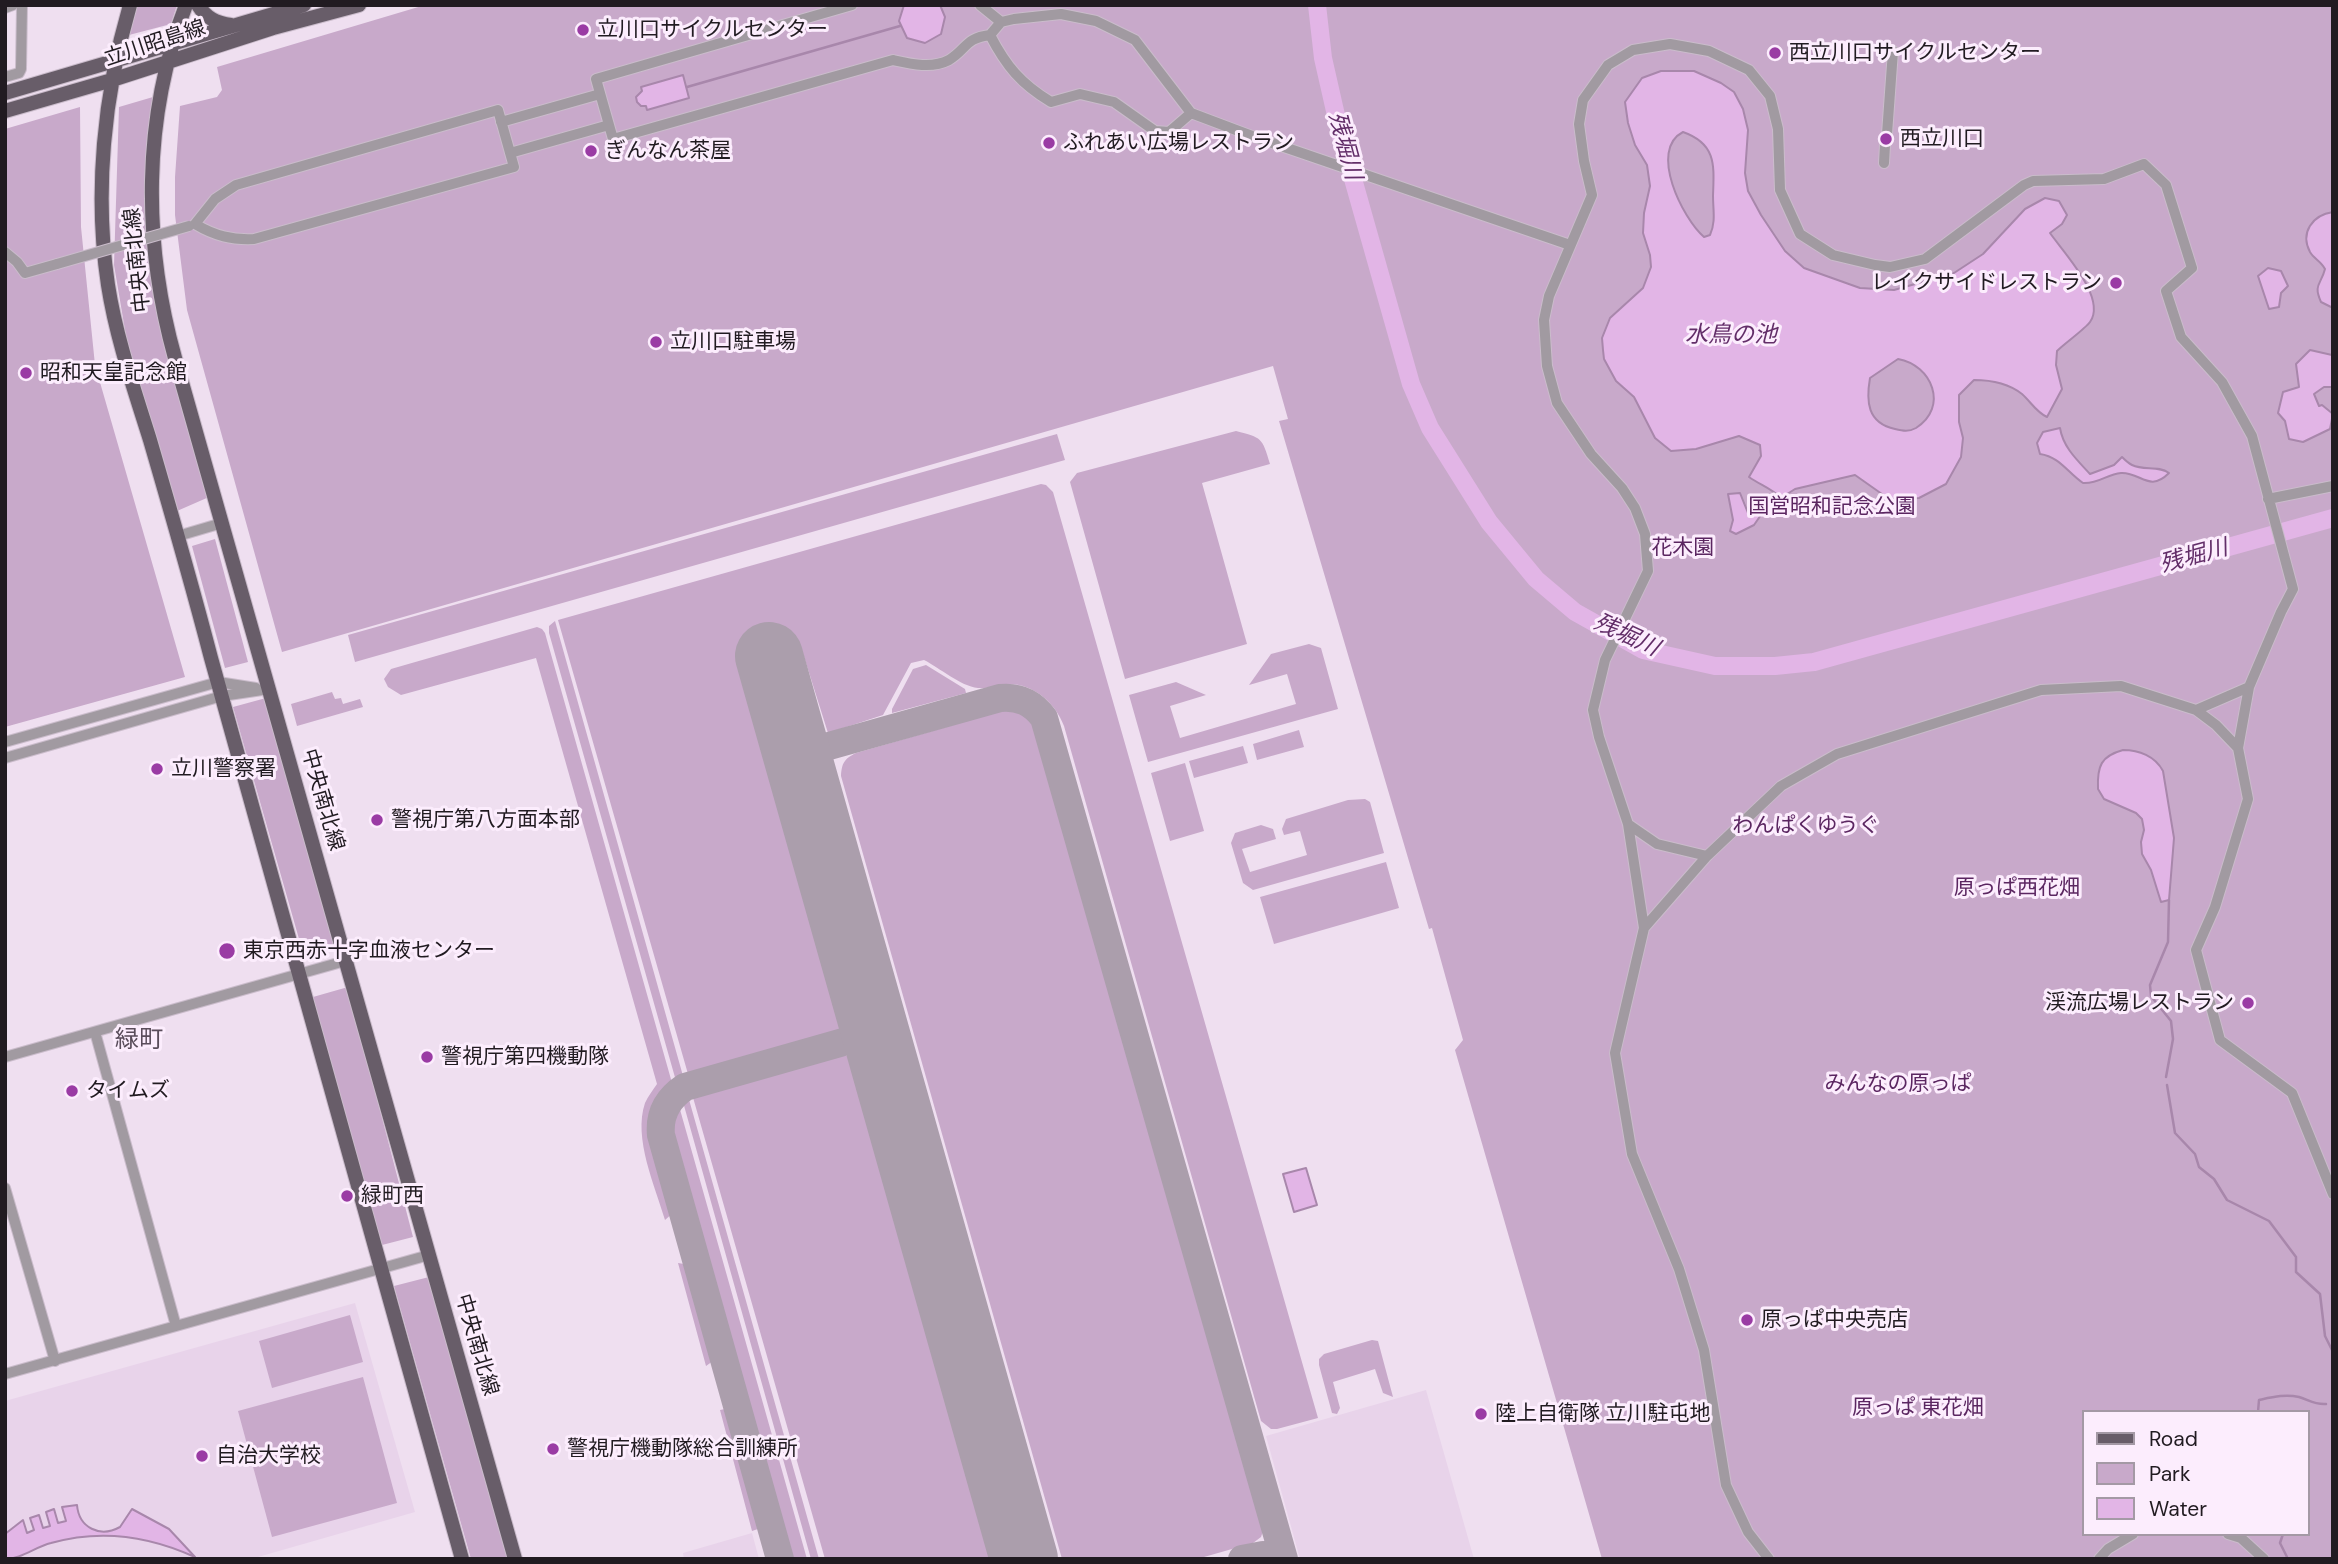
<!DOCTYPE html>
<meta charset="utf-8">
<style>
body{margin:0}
#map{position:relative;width:2338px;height:1564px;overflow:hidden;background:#efdff0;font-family:"DM Sans",sans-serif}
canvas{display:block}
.frame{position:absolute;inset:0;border:7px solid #211b21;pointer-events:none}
.legend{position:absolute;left:2082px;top:1410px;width:228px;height:126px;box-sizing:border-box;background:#fcedfd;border:2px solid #a499a5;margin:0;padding:9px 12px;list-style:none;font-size:21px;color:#211b21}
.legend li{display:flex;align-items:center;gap:14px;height:35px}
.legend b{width:35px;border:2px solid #a499a5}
</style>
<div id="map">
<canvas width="2338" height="1564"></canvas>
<div class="frame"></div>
<ul class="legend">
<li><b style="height:9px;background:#685d69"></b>Road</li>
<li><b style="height:19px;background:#c8a9ca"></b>Park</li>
<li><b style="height:19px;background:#e2b5e6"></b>Water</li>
</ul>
</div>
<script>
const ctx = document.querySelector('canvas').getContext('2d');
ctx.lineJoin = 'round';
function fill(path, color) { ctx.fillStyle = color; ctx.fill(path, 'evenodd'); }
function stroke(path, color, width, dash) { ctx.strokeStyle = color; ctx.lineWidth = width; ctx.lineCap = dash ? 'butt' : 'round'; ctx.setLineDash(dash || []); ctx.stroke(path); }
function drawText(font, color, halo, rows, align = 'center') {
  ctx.font = font + ' "DM Sans","Noto Sans JP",sans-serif'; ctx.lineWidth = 6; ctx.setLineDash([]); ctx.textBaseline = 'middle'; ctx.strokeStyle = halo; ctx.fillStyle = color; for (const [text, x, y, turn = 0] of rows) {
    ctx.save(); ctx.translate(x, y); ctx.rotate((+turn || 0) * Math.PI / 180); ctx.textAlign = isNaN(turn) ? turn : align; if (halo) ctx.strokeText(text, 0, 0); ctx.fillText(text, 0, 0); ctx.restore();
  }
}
fill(new Path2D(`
 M355 1303 415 1512 251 1559H5V1401Z
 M1426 1390 1474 1559H1300L1266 1436Z
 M752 1533 759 1559H684L683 1553Z`), '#e8d3ea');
fill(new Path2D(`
 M136 5H177L171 24 129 35Z
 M425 5H2333V1559H1602L1455 1050 1463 1040 1432 928 1429 929 1279 421 1288 419 1273 366 282 652 187 310 175 215V177L180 106 217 97 222 90 217 67ZM2084 1412H2308V1534H2084Z
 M153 97C149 150 142 204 148 258 157 339 187 418 209 497L177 511 126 336 114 265 119 107Z
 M80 107 81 227 95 365 185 677 5 727V129Z
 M1236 431C1262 438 1262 437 1270 464L1202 483 1247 644 1125 679 1070 482 1077 473Z
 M1057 434 1065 460 355 662 348 635Z
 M1041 484 1046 485 1053 492 1318 1418 1277 1429H1271L1261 1421 1064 726C1055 702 1033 683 1006 684 997 685 987 689 978 688 960 686 940 668 924 660L911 663 883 715 828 733 801 647 738 664 839 1025V1032L831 1040 690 1081 558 620Z
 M215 539 248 662 225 668 192 546Z
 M555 621 685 1083 678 1088 549 633V626Z
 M537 627 542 629 545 633 674 1090C640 1118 666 1171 676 1205L674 1212 665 1220C655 1186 633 1138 645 1103 648 1096 653 1090 657 1084L536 658 401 695 388 687 384 679 391 669Z
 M1309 644 1321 648 1338 709 1148 762 1129 695 1176 682 1206 695 1170 706 1180 738 1296 704 1287 674 1249 685 1271 654Z
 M926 665 965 689 966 693 892 713V709L913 669Z
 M332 692 335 699 341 698 343 704 360 699 363 707 297 726 291 704Z
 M266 698 334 945 303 953 233 707Z
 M1005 710C1023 711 1033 719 1040 735L1264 1528 1261 1537 1253 1543 1197 1559H1062L841 776C842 763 844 759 856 753Z
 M1299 730 1304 747 1257 760 1253 744Z
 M1243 746 1248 763 1194 778 1189 761Z
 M1185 763 1204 831 1170 841 1151 773Z
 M1365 799 1370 802 1384 853 1253 890 1243 883 1231 843 1235 833 1261 825 1273 829 1276 839 1242 849 1250 872 1307 855 1300 831 1284 835 1282 829 1286 819 1348 800Z
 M1386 862 1399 908 1274 944 1260 897Z
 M348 987 413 1237 382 1245 313 997Z
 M833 1053 847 1056 852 1066 992 1559H825L692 1094Z
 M688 1096 819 1559H811L683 1102Z
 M679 1106 807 1559H791L674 1146 671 1125Z
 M678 1263 684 1264 693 1271 716 1353 713 1361 706 1366Z
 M429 1277 509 1559H471L394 1286Z
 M350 1315 363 1362 272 1388 259 1341Z
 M1372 1340 1378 1341 1393 1397 1383 1393 1375 1369 1333 1382 1340 1408 1337 1414 1332 1413 1319 1365V1359L1324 1354Z
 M363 1377 397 1503 272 1537 238 1411Z
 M725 1409 734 1413 764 1527 752 1531 720 1410Z`), '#c8a9ca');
const water = new Path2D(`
 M904 5H940L945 17 941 34 925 43 907 38 899 21Z
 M1661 71H1694L1721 83 1734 92 1743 109 1748 130 1745 173 1748 191 1761 215 1785 251 1804 268 1860 288 1894 290 1954 273 1983 254 2025 209 2045 198 2059 201 2067 215 2062 224 2050 233C2064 253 2107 298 2090 322 2085 329 2065 343 2057 351L2056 365 2062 389 2047 417C2036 412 2031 402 2022 394 2008 383 1991 380 1974 380L1959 395V422L1963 438 1961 457 1946 484 1919 498 1889 499 1855 475 1795 489 1781 498C1771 488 1760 485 1749 477L1761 456 1760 445 1739 436 1696 449 1671 451 1655 438 1634 397 1616 381 1604 359 1603 350 1602 338 1610 318 1643 288 1651 267 1650 255 1643 233 1644 213 1650 186 1647 165 1635 145 1628 123 1625 102 1642 78ZM1683 132C1717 144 1714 166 1713 196 1713 210 1716 222 1710 235L1704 237C1683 219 1648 150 1683 132ZM1898 359C1932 365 1949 407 1916 428 1909 432 1903 431 1895 429 1867 423 1866 401 1870 378Z
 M683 75 689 98 647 110 646 106H641L637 102 636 97 642 91 641 87Z
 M2333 212V308L2321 302C2313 284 2321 285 2325 269 2321 261 2314 259 2310 252 2300 233 2312 215 2333 212Z
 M2268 268 2281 271 2288 286 2281 293 2279 307 2269 309 2258 276Z
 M2310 350 2332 355 2333 358V387H2324L2314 394 2319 406 2322 405 2333 414 2330 429 2303 442 2289 439 2285 421 2278 413 2283 392 2299 387 2296 364Z
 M2060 428C2063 447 2077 460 2090 474L2114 465 2122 457C2125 460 2128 463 2132 465 2144 471 2158 465 2169 473 2149 493 2141 472 2121 473 2107 474 2099 484 2083 483 2067 472 2060 457 2040 454L2037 443 2043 432Z
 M1740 493 1748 513 1755 506 1756 498 1766 496 1772 499 1754 525 1736 534 1730 531 1733 520 1728 494Z
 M2123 750C2139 750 2155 756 2163 771L2174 838 2169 900 2161 902 2151 870 2142 854 2141 842 2144 830 2142 819 2136 813 2104 799 2098 789C2097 766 2101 756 2123 750Z
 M1306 1168 1317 1205 1294 1212 1283 1174Z
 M77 1505C79 1528 100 1538 120 1527L132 1509 169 1529 195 1557C149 1536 100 1529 51 1543 35 1547 21 1559 5 1559V1534L23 1520 27 1533 34 1530 30 1518 39 1515 43 1528 50 1526 46 1512 54 1509 58 1523 66 1521 62 1507Z`);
fill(water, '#e2b5e6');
stroke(water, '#a887ab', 2);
stroke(new Path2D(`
 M687 87 900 26
 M2166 1077 2173 1039 2171 1021 2151 996 2150 985 2168 942 2169 900
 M2167 1085 2175 1133 2195 1154 2199 1167 2214 1179 2227 1200 2269 1221 2296 1257V1272L2320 1294 2325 1336 2333 1352
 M2258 1412 2259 1400C2273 1397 2285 1394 2299 1397 2309 1400 2315 1405 2326 1404
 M2283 1534 2280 1543 2287 1557`), '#a887ab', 2.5);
stroke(new Path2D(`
 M1317 5 1323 58 1340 133 1411 384 1430 428 1489 522 1536 579 1575 612 1643 650 1715 666H1775L1814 662 2333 518`), '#e2b5e6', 18);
stroke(new Path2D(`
 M797 755 1000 698C1019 696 1033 703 1044 718L1284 1559
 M780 1559 661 1135C659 1115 667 1099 685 1087L875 1033
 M1242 1559 1263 1555 1275 1559`), '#ab9eac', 28);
stroke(new Path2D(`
 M769 656 1024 1559`), '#ab9eac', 68);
const minor = new Path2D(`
 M852 5 596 79 613 139 893 60C911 64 932 69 949 60 967 49 965 38 990 35 1006 66 1021 84 1051 102L1080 94 1114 102 1155 131 1169 132 1191 113 1252 136 1570 245
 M980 5 1001 22
 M5 8 13 5
 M990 35 1001 22 1014 19 1061 14 1096 21 1135 40 1191 113
 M5 77 19 73 21 69 22 5
 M498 110 514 167 254 239C232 240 215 236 195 224L215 199 236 185Z
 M501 122 600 94
 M1887 134 1893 51
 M510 153 609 125
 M1884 163 1885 145
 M5 252 17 262 25 273 57 264
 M2268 499 2333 486
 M178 536 222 523
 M2196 710 2216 725 2238 748
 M5 742 218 682 256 688
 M5 758 222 696 269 689
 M1628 824 1657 844 1707 856
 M1644 928 1707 856 1781 786 1837 754 2041 690 2121 686 2196 710 2249 687
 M95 1032 176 1326
 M5 1057 345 961
 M5 1188 55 1361
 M5 1374 429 1255
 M2228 1534 2241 1538 2264 1559
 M1769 1559 1748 1532 1726 1485 1704 1350 1679 1269 1632 1154 1615 1053 1644 928 1628 824 1599 737 1593 710 1605 660 1648 571 1645 534 1635 508 1622 488 1591 454 1557 403 1547 366 1544 320 1549 296 1592 195 1584 161 1579 124 1583 100 1608 65 1633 50 1670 44 1709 51 1749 70 1770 96 1778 129 1780 190 1800 234 1833 255 1875 265 1890 267 1925 259 2024 185 2033 181 2104 179 2144 164 2166 185 2192 268 2166 291 2181 337 2222 382 2252 436 2293 589 2281 612 2249 687 2238 748 2248 799 2215 907 2196 950 2220 1040 2292 1093 2333 1194
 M2099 1559 2108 1549 2133 1534`);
const major = new Path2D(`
 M130 5C104 94 94 193 108 285 116 337 134 389 150 440 171 512 192 585 211 658 293 959 378 1259 462 1559
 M186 5C142 118 143 243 175 358L515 1559
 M198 5C206 18 216 23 231 25
 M5 93 304 5
 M5 111 112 80 273 28 359 5`);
stroke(minor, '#cabccb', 12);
stroke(major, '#cabccb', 16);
stroke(minor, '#a19aa1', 10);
stroke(major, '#685d69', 14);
const minorBridge = new Path2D(`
 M57 264 189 226`);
stroke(minorBridge, '#cabccb', 12, []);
stroke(minorBridge, '#a19aa1', 10);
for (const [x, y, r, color] of [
 [583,30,7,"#9a3ba4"],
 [1775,53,7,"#9a3ba4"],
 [1886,139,7,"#9a3ba4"],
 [1049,143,7,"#9a3ba4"],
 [591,151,7,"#9a3ba4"],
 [2116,283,7,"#9a3ba4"],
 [656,342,7,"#9a3ba4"],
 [26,373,7,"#9a3ba4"],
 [157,769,7,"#9a3ba4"],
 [377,820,7,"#9a3ba4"],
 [227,951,9,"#9a3ba4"],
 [2248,1003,7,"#9a3ba4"],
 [427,1057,7,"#9a3ba4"],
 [72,1091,7,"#9a3ba4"],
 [347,1196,7,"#9a3ba4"],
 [1747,1320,7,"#9a3ba4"],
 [1481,1414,7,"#9a3ba4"],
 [553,1449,7,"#9a3ba4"],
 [202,1456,7,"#9a3ba4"]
]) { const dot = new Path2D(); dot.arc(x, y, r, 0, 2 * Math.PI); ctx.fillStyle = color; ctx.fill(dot); stroke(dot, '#fcedfd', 2.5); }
drawText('21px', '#211b21', '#fcedfd', [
 ["立川口サイクルセンター",597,30],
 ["西立川口サイクルセンター",1789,53],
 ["西立川口",1900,139],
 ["ふれあい広場レストラン",1063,143],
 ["ぎんなん茶屋",605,151],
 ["レイクサイドレストラン",2102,283,"right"],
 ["立川口駐車場",670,342],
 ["昭和天皇記念館",40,373],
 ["立川警察署",171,769],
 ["警視庁第八方面本部",391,820],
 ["東京西赤十字血液センター",243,951],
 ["渓流広場レストラン",2234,1003,"right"],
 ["警視庁第四機動隊",441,1057],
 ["タイムズ",86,1091],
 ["緑町西",361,1196],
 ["原っぱ中央売店",1761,1320],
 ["陸上自衛隊 立川駐屯地",1495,1414],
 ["警視庁機動隊総合訓練所",567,1449],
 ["自治大学校",216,1456]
], 'left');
drawText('21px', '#211b21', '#fcedfd', [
 ["立川昭島線",155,44,-18],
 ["中央南北線",138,260,-96],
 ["中央南北線",322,800,74],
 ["中央南北線",476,1345,74]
]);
drawText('21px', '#5b2661', '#fcedfd', [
 ["国営昭和記念公園",1832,507],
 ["花木園",1683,548],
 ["わんぱくゆうぐ",1806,826],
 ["原っぱ西花畑",2017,888],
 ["みんなの原っぱ",1898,1084],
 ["原っぱ 東花畑",1918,1408]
]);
drawText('italic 23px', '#632e69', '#fcedfd', [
 ["残堀川",1344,146,75],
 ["水鳥の池",1731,336],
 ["残堀川",2194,557,-15],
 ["残堀川",1626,636,25]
]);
drawText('24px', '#5a4d5b', '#fcedfd', [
 ["緑町",139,1041]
]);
</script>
